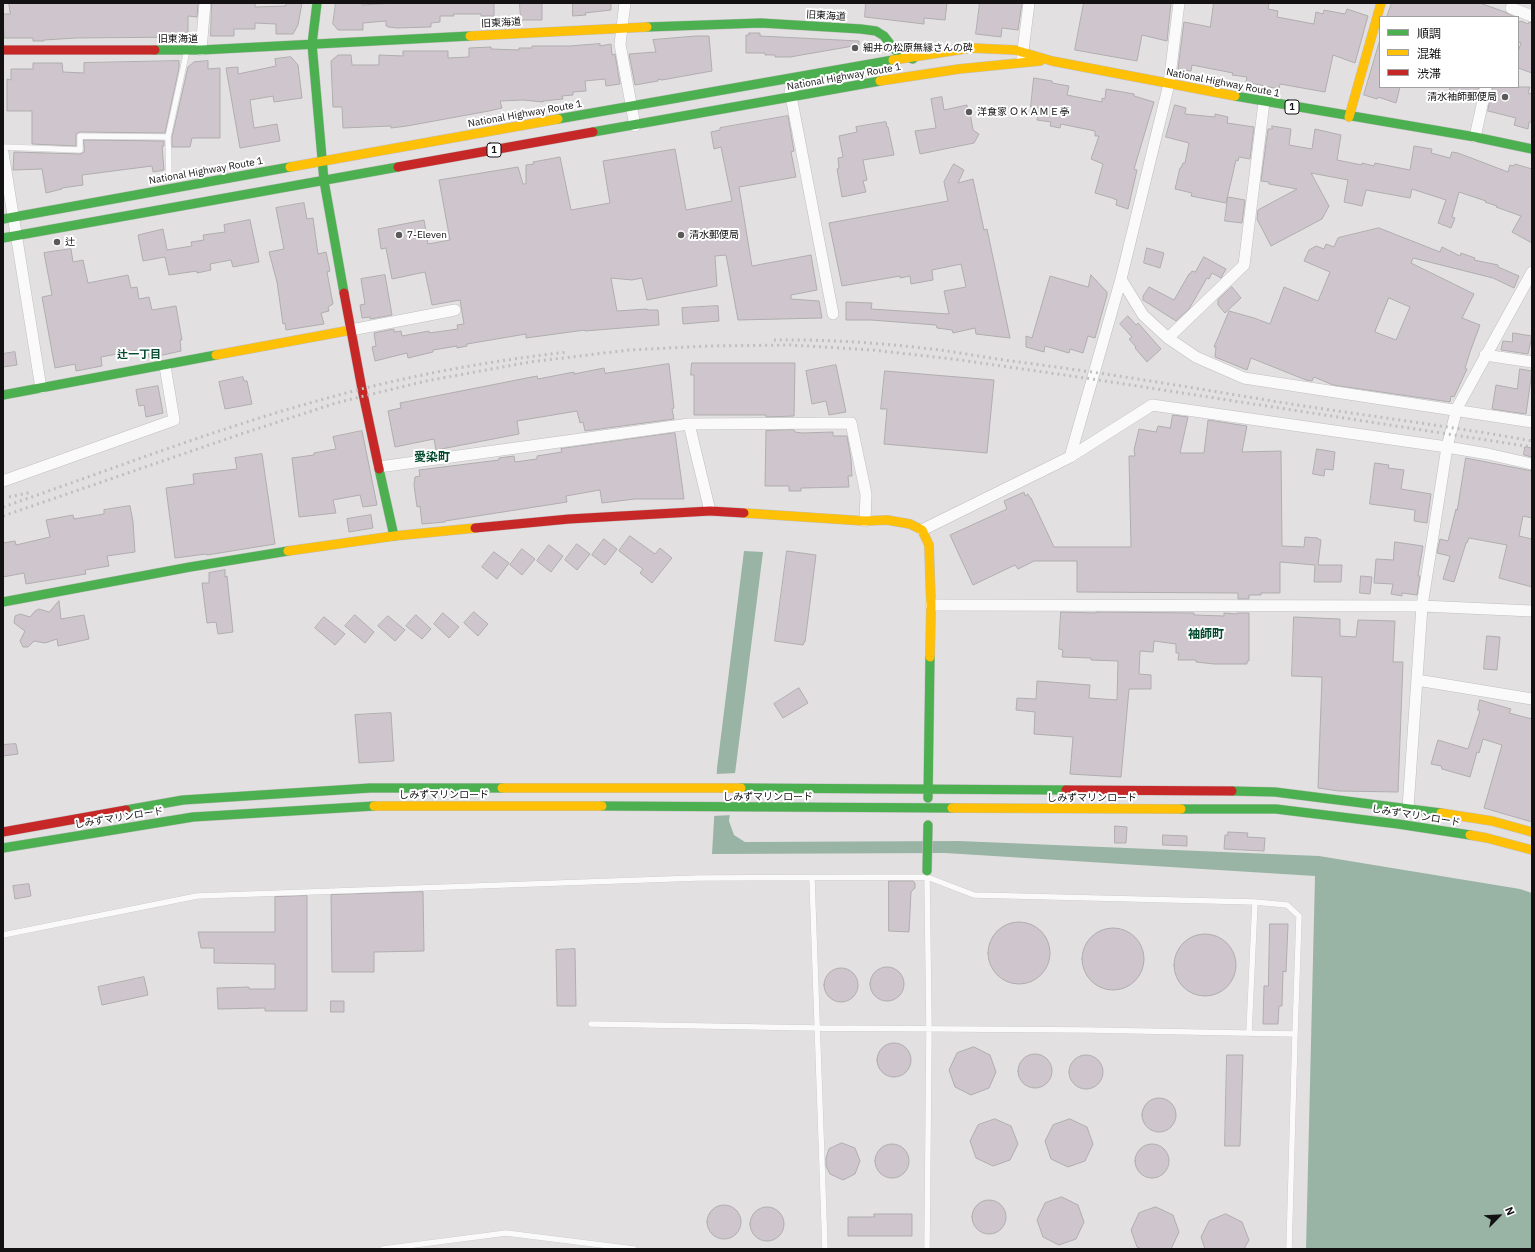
<!DOCTYPE html>
<meta charset="utf-8">
<style>
body{margin:0}
#map{position:relative;width:1535px;height:1252px;overflow:hidden;background:#e3e0e2;font-family:"IBM Plex Sans","Noto Sans JP",sans-serif}
canvas{display:block}
.frame{position:absolute;inset:0;border:4px solid #131112;pointer-events:none}
.legend{position:absolute;left:1379px;top:16px;width:140px;height:72px;box-sizing:border-box;background:#fff;border:1px solid #a1a0a0;margin:0;padding:5px 7px;list-style:none;font-size:12px;color:#131112}
.legend li{display:flex;align-items:center;gap:8px;height:20px}
.legend b{width:20px;border:1px solid #a1a0a0}
.north{position:absolute;left:1479px;top:1196px;width:40px;height:40px;-webkit-text-stroke:3px #fff;paint-order:stroke;rotate:66deg;font-size:11px;font-weight:700;line-height:16px;text-align:center;color:#131112}
.north::after{content:'';display:block;margin:auto;width:14px;height:18px;background:#131112;clip-path:polygon(50% 0,100% 100%,50% 72%,0 100%)}
</style>
<div id="map">
<canvas width="1535" height="1252"></canvas>
<div class="frame"></div>
<ul class="legend">
<li><b style="height:5px;background:#4caf50"></b>順調</li>
<li><b style="height:5px;background:#ffc107"></b>混雑</li>
<li><b style="height:5px;background:#c62828"></b>渋滞</li>
</ul>
<div class="north">N</div>
</div>
<script>
const ctx = document.querySelector('canvas').getContext('2d');
ctx.lineJoin = 'round';
function fill(path, color) { ctx.fillStyle = color; ctx.fill(path, 'evenodd'); }
function stroke(path, color, width, dash) { ctx.strokeStyle = color; ctx.lineWidth = width; ctx.lineCap = dash ? 'butt' : 'round'; ctx.setLineDash(dash || []); ctx.stroke(path); }
function drawText(font, color, halo, rows, align = 'center') {
  ctx.font = font + ' "IBM Plex Sans","Noto Sans JP",sans-serif'; ctx.lineWidth = 4; ctx.setLineDash([]); ctx.textBaseline = 'middle'; ctx.strokeStyle = halo; ctx.fillStyle = color; for (const [text, x, y, turn = 0] of rows) {
    ctx.save(); ctx.translate(x, y); ctx.rotate((+turn || 0) * Math.PI / 180); ctx.textAlign = isNaN(turn) ? turn : align; if (halo) ctx.strokeText(text, 0, 0); ctx.fillText(text, 0, 0); ctx.restore();
  }
}
fill(new Path2D(`
 M744 551 763 552 729 821 734 835 745 842 959 841 1319 856 1520 889 1532 893V1249H1306L1315 876 945 853 712 854 717 768Z`), '#99b4a5');
fill(new Path2D(`
 M737 773 732 815 712 816 715 774Z`), '#e3e0e2');
const building = new Path2D(`
 M9 3H198L197 17 188 16V37L76 38 44 40V41H33V38H4L3 14H10Z
 M212 3H255V7L286 6V3H302L298 25 293 34H276V24L255 23V29H234V36H211Z
 M336 3H362V5L396 3H494V16H481V14H453L454 16H440V22L431 23V27L397 28 388 27V26H386V21L363 23V30H338L333 24Z
 M520 3H542V20H521Z
 M573 3H611V10L585 13 586 15 573 16Z
 M866 3H947L945 20 924 18V24L865 17Z
 M980 3H1022L1018 30 1002 28 1001 37 976 34Z
 M1084 3H1171L1167 41 1142 35 1137 61 1075 50Z
 M1214 3H1269L1268 9 1278 11 1277 17 1314 24 1316 12 1323 14 1324 10 1345 14 1347 9 1368 16 1355 63 1333 55 1325 92 1280 84 1279 89 1246 82 1247 77 1232 75 1233 73 1192 65 1191 71 1178 69 1184 22 1210 27Z
 M1392 3H1480L1505 12 1515 17H1387Z
 M1518 21 1520 22 1521 21 1528 24 1529 22 1532 23V73L1518 68V52L1521 43 1518 42Z
 M749 33H760V36L859 41V45L790 57H775V55H765V53H746V35H749Z
 M696 36H709L712 71 662 80 658 79V81L635 85 629 54 656 52 653 40Z
 M1380 40V87H1400L1396 103 1378 97 1377 99 1364 95Z
 M600 44V46L611 44 612 55 615 54 620 84 606 86 605 79 585 81 586 91 573 92V95L562 96 563 99 543 101V102L523 100 500 101 502 108 489 111 407 126 391 128V126L343 128 342 107H333L331 61 338 55H351L352 65H379V55L403 56V51H448V58L469 57V48L491 47V49L519 50V48H532V46H569Z
 M291 57 298 65 302 98 274 102 273 96 250 100 254 128 277 124 280 141 240 148 226 68 238 67V74L276 66 275 59Z
 M179 61V68L165 133 80 132 76 134V146L32 144V111H7V79L11 80V69H33V63H62L63 72 84 73V63Z
 M208 61V69L220 68V138H192L190 147H172V137L188 67 194 62Z
 M1034 78 1052 81V83L1069 86 1067 95 1102 102V98L1105 99 1106 89 1134 94V96L1154 102 1134 169 1137 170 1128 209 1116 205 1117 200 1112 198 1095 193 1103 164 1091 159 1099 136H1095V131L1061 124 1060 128 1050 126 1051 122 1037 120 1039 108 1031 107Z
 M1450 87H1479L1476 98 1450 90Z
 M1493 87H1530L1528 93 1532 94V122H1529L1528 129 1514 125 1516 118 1488 111Z
 M942 97 944 110 967 105 968 113H970L973 130 979 134 974 143 920 154 915 131 936 128 931 99Z
 M1175 105 1186 108 1185 114 1215 117V114L1228 117 1227 123 1254 127 1250 159 1239 157 1238 161 1236 160 1226 203 1191 196 1192 193 1175 189 1180 168H1181L1183 163H1185L1189 143 1166 137Z
 M788 116 794 151 791 152 796 177 739 187 752 266 811 255 817 290 791 295V299L819 301 822 318 738 320 726 255 715 256 717 286 647 300 642 278 632 280 611 278 617 311 647 309V310H658L659 325 585 331V330L526 338V334L467 344V346L457 348V346L433 350V352L408 358 407 353 375 361 372 347 376 346 374 333 394 329V332L401 331 402 336 429 331V333L458 329 457 325 464 324 460 300 432 305 425 272 392 279 386 248 381 249 378 229 424 220 428 244 450 240 439 180 518 167 523 184H526V165L534 164 533 162 560 157 571 210 610 203 603 161 675 149 686 210 732 201 721 147 714 149 711 132 720 130V128Z
 M886 122 887 127H888L894 155 863 160 867 180 863 181 866 192 842 197 837 169 839 168 838 158 843 157 839 136 857 132 856 127Z
 M1272 126 1291 129 1289 145 1312 149 1315 129 1341 135 1337 160 1362 165V163L1374 166 1375 163 1410 170 1414 146 1432 149 1431 153 1450 158 1452 152 1458 153 1508 172 1510 165 1514 166 1515 164 1532 169V243L1512 232 1521 216 1496 207 1497 206 1485 202 1486 201 1459 192 1452 217 1455 218 1451 228 1438 223 1446 200 1412 189 1410 198 1366 190 1362 206 1344 202 1348 180 1311 173 1329 206 1322 219 1271 246 1257 219 1258 210 1297 189 1269 184V182L1261 181 1268 129H1272Z
 M84 140 164 141V146H162L164 170 153 172 152 166 82 175 83 185 62 188V189L46 193 42 169 13 170 14 152 80 154 84 152Z
 M954 164 964 170 958 183 973 179 984 230 987 229 1010 338 976 334 975 328 953 333 952 330 937 328 936 325 871 320H846V302L872 303 871 309 949 314 944 291 966 287 961 264 932 270 933 280 911 284 910 276 900 278V276L842 286 829 223 948 201 944 182Z
 M1228 197 1245 200 1242 223 1225 221Z
 M304 203 307 219 313 218 318 254 326 252 330 271 327 272 333 304 328 307 329 311 321 313 324 324 286 330 285 323 283 324 277 282 269 252 284 249 276 208Z
 M250 220 259 262 233 267 231 260 210 264 211 270 197 273V271L169 275 165 257 143 261 138 235 163 229 167 250 192 246 191 242 204 240 203 235 225 232 224 225Z
 M1379 228 1440 252 1442 247 1460 256 1461 253 1475 258 1474 260 1498 265V267L1519 276 1514 288 1493 278 1413 258 1411 263 1474 294 1462 318 1480 325 1470 352 1465 368 1467 369 1454 397 1451 396 1450 402 1333 385 1314 377 1312 381 1306 380 1251 358 1247 370 1215 357 1216 347H1214L1229 311 1254 318 1270 324 1284 287 1318 301 1330 272 1304 261 1309 250 1316 246 1324 249 1326 244 1334 247 1338 238ZM1389 298 1410 307 1396 340 1375 332Z
 M1147 248 1164 253 1160 268 1144 263Z
 M71 249 73 262 83 260 88 283 128 275 131 288 137 287 139 299 149 297 152 310 176 306 182 340H180L181 351 149 358 148 348 101 357 102 366 76 371 75 364 55 368 42 297 52 295 44 253Z
 M1204 257 1226 269 1221 278 1212 273 1209 279 1207 278 1189 309 1176 321 1143 300V296L1149 287 1174 300 1189 274H1190L1192 271 1195 272Z
 M385 275 392 315 370 319V317L362 318 360 305 365 304 361 279Z
 M1091 275 1107 292V295L1095 338 1088 336 1083 353 1070 349 1069 353 1045 346 1044 352 1026 347V336L1032 338 1050 276 1088 287Z
 M1232 287 1241 298 1225 313 1218 305V300Z
 M718 306 719 321 683 324 682 308Z
 M1128 316 1136 325 1138 323 1161 349 1147 362 1135 348 1136 347 1129 339 1132 337 1120 324Z
 M1513 333 1532 336 1528 354 1501 350 1503 341 1512 342Z
 M15 352 17 365 3 367V354Z
 M692 363H795L794 416 766 417V415H694V375H691Z
 M669 364 674 408 672 409 674 419 585 431 583 422 580 423 577 411 517 421 519 434 436 450 434 439 395 447 388 411 401 408 400 403 537 376 538 379 574 372V374L604 368 605 373Z
 M836 365 846 412 829 415 826 401 812 404 806 371Z
 M1520 369 1532 371 1526 414 1492 409 1496 385 1517 389Z
 M885 371 994 380 987 453 884 444 887 409H881Z
 M243 377 244 381H247L252 404 225 409 219 382Z
 M158 386 163 413 146 417 144 405 139 406 136 390Z
 M1173 415 1188 417 1180 453H1204L1208 420 1247 426 1242 452 1281 451 1282 546 1304 547 1305 537 1318 538V539L1321 540 1318 565H1342L1341 582H1314L1315 565 1280 562V593H1261V595H1249V599H1238V593L1077 592V561H1034L1018 569 1015 565 973 585 950 535 1007 509 1004 501 1024 492 1025 496 1028 494 1030 498H1031L1054 547H1131L1129 456H1135L1134 450 1139 429 1156 432 1158 426 1170 428Z
 M794 430 795 432 802 433 833 432V436H847L851 459 852 476H848L849 487 801 488V491H789V486H765L766 431Z
 M362 431 377 505 363 507 360 495 333 500 336 513 299 517 292 458 314 455V453L336 449 333 437Z
 M675 433 684 499H635L602 503 600 490 566 496 567 502 445 521V522L422 524 420 506 417 507 414 485 415 477 420 476 419 470 499 460V458L514 456 515 462 537 459V456L562 452 561 449Z
 M1525 447 1532 448V457L1524 455Z
 M1317 449 1335 452 1333 470 1325 469 1324 476 1313 474Z
 M262 454 275 544 207 555 206 554 175 558 166 488 194 484 193 474 237 469 235 458Z
 M1466 458 1532 471V518L1523 516 1519 536 1532 539V587L1499 578 1507 545 1469 538 1467 543H1466L1454 582 1443 579 1450 556 1437 553 1440 539 1448 541 1456 509 1457 510Z
 M1375 463 1389 465 1388 468 1404 470 1401 489 1431 494 1427 523 1414 521 1415 510 1370 504Z
 M130 506 133 522 135 552 107 556 109 566 85 570 86 574 26 584 24 573 3 577V543L15 541 16 545 50 537 46 520 73 515 74 519 104 514V510Z
 M371 515 373 528 349 532 347 519Z
 M630 536 655 554 660 548 672 558 652 583 640 573 643 569 619 551Z
 M604 539 617 549 605 565 592 555Z
 M1395 542 1423 546 1418 576H1420L1417 595 1402 593V596L1391 594 1393 584 1374 583 1376 559 1393 560Z
 M577 544 590 554 577 570 565 560Z
 M549 545 563 556 551 572 537 561Z
 M522 549 535 559 522 575 510 565Z
 M787 551 816 555 805 642H804L803 645 775 641Z
 M494 552 509 563 497 579 482 567Z
 M225 570V577L227 576 233 632 218 634 216 622 207 623 202 583H209V573Z
 M1361 576 1372 577 1370 594 1360 593Z
 M59 601 61 619 84 615 89 639 58 646 57 639 45 643 34 641 28 647H23L20 641 25 631 14 623 15 616 20 614 30 617 35 611 39 609 49 612Z
 M474 612 488 624 478 636 464 623Z
 M1061 612 1096 613V612L1194 613V615L1224 616V613L1237 614V613H1249V661H1247V664H1214L1196 662V660H1178L1179 653H1176V644L1154 641 1153 652 1140 651 1139 674 1151 675V689H1129L1121 777 1070 774 1073 737 1034 734 1035 712 1016 710 1017 698 1036 699 1037 681 1090 685 1089 698 1117 700 1118 661 1091 660V658L1062 657 1063 650 1059 649Z
 M443 613 459 627 449 638 434 624Z
 M355 615 374 632 365 643 345 626Z
 M416 615 431 629 422 639 406 626Z
 M388 616 405 630 395 641 378 626Z
 M324 617 345 634 335 645 315 628Z
 M1294 617 1340 619V636L1356 637 1358 620 1395 621 1393 662H1403L1398 792 1339 791 1318 788 1322 677 1292 676Z
 M1487 636 1500 637 1497 670 1484 669Z
 M799 688 808 703 783 718 774 704Z
 M1480 700 1511 709 1509 713 1532 719V822L1484 808 1502 745 1483 739 1479 753 1477 752 1470 777 1442 769 1441 766 1431 764 1438 740 1468 749 1480 711 1478 710Z
 M391 713 394 761 359 763 355 715Z
 M16 744 18 754 3 756V745Z
 M1115 826 1127 827 1126 843H1115Z
 M1228 832 1248 833 1247 837 1265 838 1264 851 1224 849 1225 835H1228Z
 M1163 835 1187 836V846L1163 845Z
 M889 881H913L915 883V888L911 892 909 932 889 931Z
 M29 884 31 896 15 899 13 886Z
 M423 892 424 951 374 952V972H332L331 895Z
 M307 896V1011H265V1008L218 1009 217 988 249 987V989H275V964L214 963V948H201L198 932H275V897Z
 M988 953a31 31 0 1 1 62 0a31 31 0 1 1-62 0Z
 M1270 924H1288L1286 972 1283 971 1282 1006H1279L1278 1024H1263L1264 986H1268Z
 M1082 959a31 31 0 1 1 62 0a31 31 0 1 1-62 0Z
 M1174 965a31 31 0 1 1 62 0a31 31 0 1 1-62 0Z
 M575 949 576 1006H557L556 950Z
 M870 984a17 17 0 1 1 34 0a17 17 0 1 1-34 0Z
 M824 985a17 17 0 1 1 34 0a17 17 0 1 1-34 0Z
 M144 977 148 995 102 1005 98 987Z
 M331 1001H344V1012H331Z
 M877 1060a17 17 0 1 1 34 0a17 17 0 1 1-34 0Z
 M974 1047 990 1055 996 1072 989 1088 971 1095 955 1087 949 1070 957 1053Z
 M1018 1071a17 17 0 1 1 34 0a17 17 0 1 1-34 0Z
 M1069 1072a17 17 0 1 1 34 0a17 17 0 1 1-34 0Z
 M1227 1055H1243L1240 1146H1225Z
 M1142 1115a17 17 0 1 1 34 0a17 17 0 1 1-34 0Z
 M995 1119 1011 1126 1018 1144 1010 1160 993 1166 976 1158 970 1141 978 1125Z
 M1070 1119 1087 1127 1093 1144 1085 1161 1068 1167 1051 1159 1045 1141 1053 1125Z
 M842 1143 855 1148 860 1161 855 1174 843 1180 830 1174 826 1166V1158L829 1149Z
 M1135 1161a17 17 0 1 1 34 0a17 17 0 1 1-34 0Z
 M875 1161a17 17 0 1 1 34 0a17 17 0 1 1-34 0Z
 M1062 1197 1078 1205 1084 1222 1076 1239 1059 1245 1043 1237 1037 1220 1045 1203Z
 M972 1217a17 17 0 1 1 34 0a17 17 0 1 1-34 0Z
 M707 1222a17 17 0 1 1 34 0a17 17 0 1 1-34 0Z
 M750 1224a17 17 0 1 1 34 0a17 17 0 1 1-34 0Z
 M1156 1207 1173 1215 1179 1232 1171 1249H1142L1137 1247 1131 1230 1139 1213Z
 M874 1214H912V1236H848V1217H874Z
 M1226 1214 1242 1222 1249 1240 1244 1249H1205L1201 1237 1209 1221Z`);
fill(building, '#cec6cc');
stroke(building, '#afadae', 1);
const lane = new Path2D(`
 M3 147 80 150V136L168 137
 M169 175 168 137 187 50
 M927 875 929 1029 927 1249
 M812 879 825 1249
 M1255 902 1287 905 1299 916 1295 1034
 M3 935 197 896 698 878 927 877 974 895 1255 902 1249 1032
 M591 1024 817 1028 1089 1030 1295 1034 1289 1249
 M383 1249 506 1233 634 1249`);
const street = new Path2D(`
 M625 3 620 44 635 126
 M1511 8 1532 16
 M201 50 205 3
 M1022 58 1029 3
 M790 91 833 314
 M1475 137 1486 87
 M3 153 41 388
 M1121 279 1143 315 1168 338 1196 357 1244 378 1532 422
 M351 330 455 310
 M1168 338 1244 265 1264 102
 M1485 355 1532 362
 M689 424 710 511
 M1070 457 1121 279 1169 84 1179 3
 M379 467 689 424 851 423 866 494 865 521
 M3 481 174 420 165 366
 M922 530 1070 457 1152 405 1447 447 1488 454 1532 464
 M931 605 1422 606 1532 611
 M1417 680 1532 699
 M1408 808 1422 606 1447 447 1457 408 1532 272`);
const fast = new Path2D(`
 M317 3 312 44 324 181 344 293
 M647 27 761 23 861 29 876 31 884 36 894 49 900 54 913 59
 M155 50H201L470 36
 M1235 96 1475 137 1532 149
 M558 119 893 60
 M593 132 880 81
 M3 219 290 167
 M3 238 398 167
 M3 395 216 355
 M379 469 394 536
 M3 602 190 567 288 551
 M741 788 1066 790
 M1232 791 1275 792 1441 813
 M928 798 930 657
 M602 806 952 808
 M1181 809H1276L1398 824 1470 835
 M126 810 183 800 370 788H502
 M3 848 193 817 374 806
 M927 871 928 825`);
const slow = new Path2D(`
 M470 36 647 27
 M893 60 971 48 1015 50 1052 61 1235 96
 M880 81 959 69 1040 61
 M1349 117 1381 3
 M290 167 558 119
 M216 355 351 330
 M744 513 865 521 887 520 910 524 922 530 929 545 931 605 930 657
 M288 551 394 536 475 528
 M502 788H741
 M374 806H602
 M952 808 1181 809
 M1441 813 1492 821 1532 832
 M1470 835 1487 838 1532 850`);
const jam = new Path2D(`
 M3 50H155
 M398 167 593 132
 M344 293 362 389 379 469
 M475 528 569 519 710 511 744 513
 M1066 790 1232 791
 M3 832 126 810`);
stroke(lane, '#c0bebf', 6);
stroke(street, '#c0bebf', 12);
stroke(fast, '#c0bebf', 10);
stroke(slow, '#c0bebf', 10);
stroke(jam, '#c0bebf', 10);
stroke(lane, '#fbfafb', 5.5);
stroke(street, '#fbfafb', 11);
stroke(fast, '#4caf50', 9);
stroke(slow, '#ffc107', 9);
stroke(jam, '#c62828', 9);
stroke(new Path2D(`
 M774 340C831 339 897 344 954 352 978 356 1002 360 1026 363 1113 374 1199 389 1285 403 1367 416 1450 426 1532 441
 M9 497 32 492
 M3 507C113 469 222 426 335 396 411 375 489 361 568 352
 M3 516 241 434 336 403 364 396 426 381 530 362 629 350 708 346 791 345 872 350 953 359 1092 379 1532 447`), '#bfbfbf', 3, [2, 4]);
for (const [x, y, r, color] of [
 [855,48,4,"#5c595b"],
 [1505,97,4,"#5c595b"],
 [969,112,4,"#5c595b"],
 [399,235,4,"#5c595b"],
 [681,235,4,"#5c595b"],
 [57,242,4,"#5c595b"]
]) { const dot = new Path2D(); dot.arc(x, y, r, 0, 2 * Math.PI); ctx.fillStyle = color; ctx.fill(dot); stroke(dot, '#fff', 1.5); }
for (const [x, y, w] of [
 [1292,107,14],
 [494,150,14]
]) { const box = new Path2D(); box.roundRect(x - w / 2, y - 7, w, 14, 3); ctx.fillStyle = '#fff'; ctx.fill(box); stroke(box, '#131112', 1); }
drawText('bold 9px', '#131112', null, [
 ["1",1292,107],
 ["1",494,150]
]);
drawText('10px', '#131112', '#fff', [
 ["旧東海道",826,16,3],
 ["旧東海道",501,23,-3],
 ["旧東海道",178,39],
 ["National Highway Route 1",844,77,-10],
 ["National Highway Route 1",1223,83,11],
 ["National Highway Route 1",525,114,-10],
 ["National Highway Route 1",206,171,-10],
 ["しみずマリンロード",444,795],
 ["しみずマリンロード",768,797],
 ["しみずマリンロード",1092,798],
 ["しみずマリンロード",1416,816,9],
 ["しみずマリンロード",119,818,-9]
]);
drawText('10px', '#131112', '#fff', [
 ["細井の松原無縁さんの碑",863,48],
 ["清水袖師郵便局",1497,97,"right"],
 ["洋食家 ＯＫＡＭＥ亭",977,112],
 ["7-Eleven",407,235],
 ["清水郵便局",689,235],
 ["辻",65,242]
], 'left');
drawText('bold 11px', '#034a2f', '#fff', [
 ["辻一丁目",139,355]
]);
drawText('bold 12px', '#034a2f', '#fff', [
 ["愛染町",432,458],
 ["袖師町",1206,635]
]);
</script>
